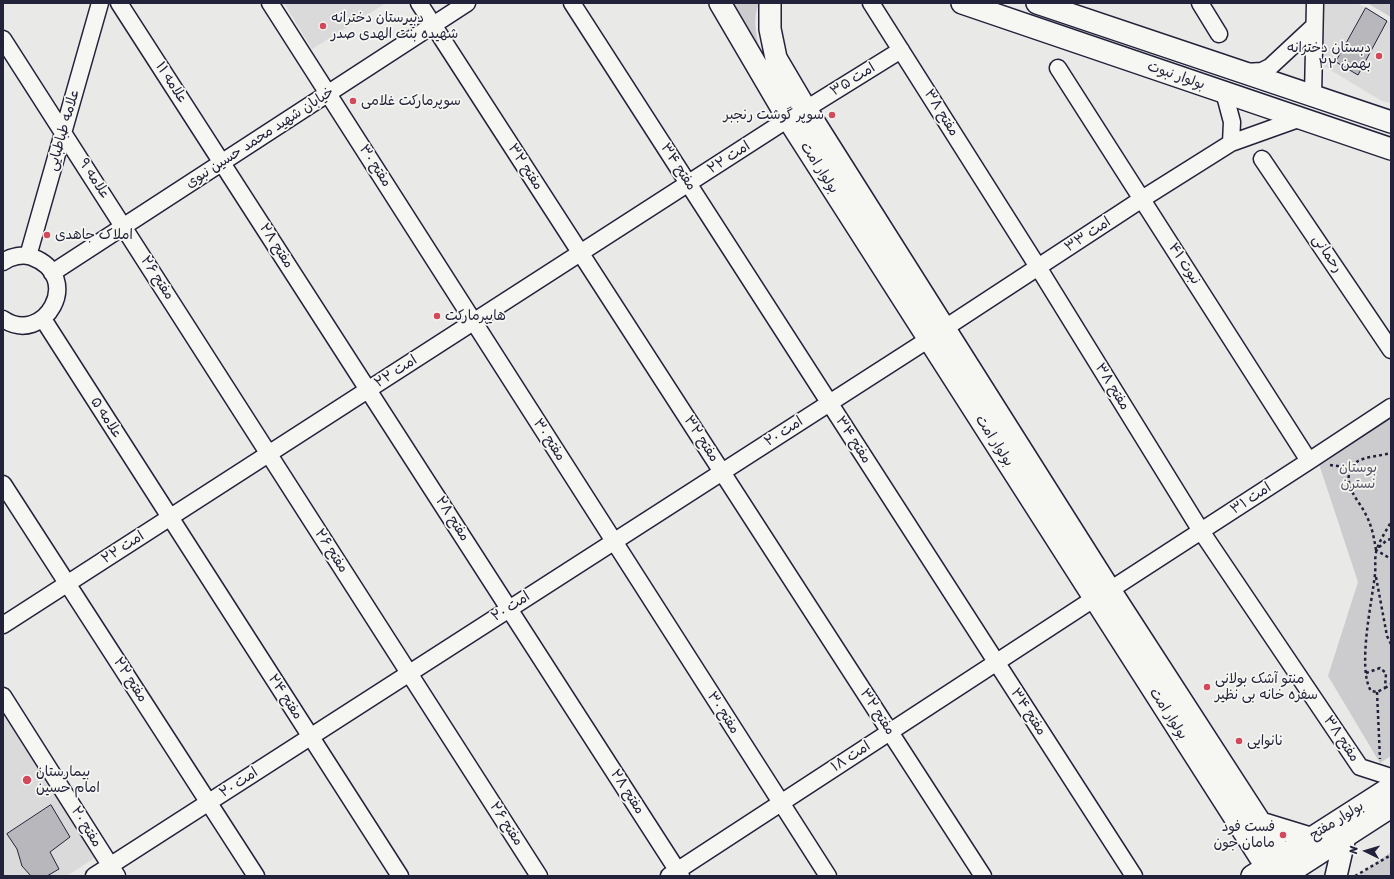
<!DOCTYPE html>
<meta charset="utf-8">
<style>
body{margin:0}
#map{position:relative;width:1394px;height:879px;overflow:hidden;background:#e9e9e7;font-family:Sriracha,sans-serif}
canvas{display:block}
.frame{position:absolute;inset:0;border:4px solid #22223b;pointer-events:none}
.north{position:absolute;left:1346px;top:831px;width:40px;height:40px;-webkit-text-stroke:3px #f6f6f2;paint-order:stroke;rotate:275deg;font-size:11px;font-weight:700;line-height:16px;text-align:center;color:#22223b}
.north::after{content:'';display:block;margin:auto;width:14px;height:18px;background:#22223b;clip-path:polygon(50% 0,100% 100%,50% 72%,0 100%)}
</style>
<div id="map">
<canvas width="1394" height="879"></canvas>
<div class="frame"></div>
<div class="north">N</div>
</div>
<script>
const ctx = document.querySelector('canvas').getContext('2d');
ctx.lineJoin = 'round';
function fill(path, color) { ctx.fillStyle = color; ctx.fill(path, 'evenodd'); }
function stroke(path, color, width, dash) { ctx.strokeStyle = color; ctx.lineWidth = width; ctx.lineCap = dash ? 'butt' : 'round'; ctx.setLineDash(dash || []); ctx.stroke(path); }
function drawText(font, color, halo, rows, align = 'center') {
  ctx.font = font + ' Sriracha,"Playpen Sans Arabic",sans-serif'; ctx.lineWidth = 3.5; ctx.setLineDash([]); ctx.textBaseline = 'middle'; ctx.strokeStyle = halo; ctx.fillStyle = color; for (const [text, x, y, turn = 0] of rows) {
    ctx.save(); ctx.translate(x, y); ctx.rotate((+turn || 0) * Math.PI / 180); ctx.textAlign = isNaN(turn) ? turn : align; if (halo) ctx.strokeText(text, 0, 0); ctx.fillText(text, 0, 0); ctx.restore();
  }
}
fill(new Path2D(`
 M284 3H386L312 49Z
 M1324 3H1357L1391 23V103L1382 101 1320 64Z
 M3 704 99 855 67 876H3Z`), '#dadada');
fill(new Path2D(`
 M732 3H759C753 17 755 34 760 49Z
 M1367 3H1391V17Z
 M1391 415V756L1380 763 1328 676 1358 582 1318 461Z
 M1391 852V876H1357Z`), '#ccccce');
const building = new Path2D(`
 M1366 8 1387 21 1358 75 1336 62Z
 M51 805 70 837 50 852 59 869 47 876H31L22 866 17 849 7 834Z`);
fill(building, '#b8b8bc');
stroke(building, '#22223b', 1);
const minor = new Path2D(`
 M119 3 681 876
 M270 3 828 876
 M419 3 983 876
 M572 3 1134 876
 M871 3 1038 267 1201 531 1360 767 1391 777
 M1200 3 1219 34
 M3 39 539 876
 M1058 68 1309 461
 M1245 72 1262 71 1270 67 1314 26
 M1224 92 1232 122 1231 143
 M1313 96 1315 3
 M806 109 901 50
 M1262 159 1391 350
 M28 256 100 3
 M3 262C11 256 23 254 32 257 85 277 44 347 3 319
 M52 273 467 3
 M43 319 400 876
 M945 328 1142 199 1231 143 1301 118
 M3 484 256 876
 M1110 590 1309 461 1391 407
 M3 625 788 119
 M3 696 117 876
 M94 876 929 339
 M669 876 1095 598`);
const major = new Path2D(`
 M720 3 788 119 1272 876
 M770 3V29L776 58 806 109 1110 590 1295 876
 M962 3 1391 149
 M1037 3 1391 122
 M1261 823 1310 838
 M1252 876 1391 787
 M1284 876 1391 807
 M1336 876 1345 837`);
stroke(minor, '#22223b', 19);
stroke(major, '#22223b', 24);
stroke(new Path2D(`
 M1330 465 1351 468
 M1391 539 1387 540 1376 550 1391 559
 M1376 550C1374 538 1372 526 1366 515 1359 500 1344 488 1350 470 1352 467 1355 463 1358 461 1368 456 1380 456 1391 453
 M1376 577 1387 636 1391 644
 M1366 673 1380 668 1386 673 1385 688 1377 692 1371 691C1357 668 1372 602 1375 574 1376 566 1374 557 1377 549 1380 540 1386 531 1391 522
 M1385 688 1391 684
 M1377 692 1380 759
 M1355 876 1391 855`), '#22223b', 2.5, [3, 3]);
stroke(minor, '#f6f6f2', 16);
stroke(major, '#f6f6f2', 21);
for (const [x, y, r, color] of [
 [323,26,4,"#d1495b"],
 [1379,56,4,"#d1495b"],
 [353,101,4,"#d1495b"],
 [832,115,4,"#d1495b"],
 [47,235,4,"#d1495b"],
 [437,316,4,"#d1495b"],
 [1207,687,4,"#d1495b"],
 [1239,741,4,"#d1495b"],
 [27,780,5,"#d1495b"],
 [1283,835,4,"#d1495b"]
]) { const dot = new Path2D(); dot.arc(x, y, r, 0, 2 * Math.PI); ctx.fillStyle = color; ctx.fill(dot); stroke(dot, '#f6f6f2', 1.5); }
drawText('14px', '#22223b', '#f6f6f2', [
 ["دبیرستان دخترانه",331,18],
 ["شهیده بنت الهدی صدر",331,34],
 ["دبستان دخترانه",1371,48,"right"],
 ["۲۲ بهمن",1371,64,"right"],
 ["سوپرمارکت غلامی",361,101],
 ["سوپر گوشت رنجبر",824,115,"right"],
 ["املاک جاهدی",55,235],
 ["هایپرمارکت",445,316],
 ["منتو آشک بولانی",1215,679],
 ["سفره خانه بی نظیر",1215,695],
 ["نانوایی",1247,741],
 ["بیمارستان",36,772],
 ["امام حسین",36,788],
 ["فست فود",1275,827,"right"],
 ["مامان جون",1275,843,"right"]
], 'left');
drawText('14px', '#22223b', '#f6f6f2', [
 ["بولوار نبوت",1176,76,19],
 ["امت ۳۵",853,80,-32],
 ["علامه ۱۱",171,83,57],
 ["مفتح ۳۸",941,113,58],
 ["علامه طباطبایی",64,130,-74],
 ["خیابان شهید محمد حسین نبوی",260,138,-33],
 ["امت ۲۲",729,158,-33],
 ["مفتح ۳۰",375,166,57],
 ["مفتح ۳۲",525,167,57],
 ["مفتح ۳۴",678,167,57],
 ["بولوار امت",819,168,57],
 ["علامه ۹",94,179,57],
 ["امت ۳۳",1088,235,-33],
 ["مفتح ۲۸",276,246,57],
 ["رحمانی",1327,254,56],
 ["نبوت ۴۱",1184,264,57],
 ["مفتح ۲۶",157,278,57],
 ["امت ۲۲",396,372,-33],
 ["مفتح ۳۸",1112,387,58],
 ["علامه ۵",106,418,57],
 ["امت ۲۰",784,432,-33],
 ["مفتح ۳۲",701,439,57],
 ["مفتح ۳۰",549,440,57],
 ["مفتح ۳۴",853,440,57],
 ["بولوار امت",994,441,57],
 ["امت ۳۱",1251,499,-33],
 ["مفتح ۲۸",452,519,57],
 ["امت ۲۲",123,548,-33],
 ["مفتح ۲۶",331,551,57],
 ["امت ۲۰",511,607,-33],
 ["مفتح ۲۲",130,680,57],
 ["مفتح ۲۴",285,697,57],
 ["مفتح ۳۲",877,712,57],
 ["مفتح ۳۴",1028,712,57],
 ["مفتح ۳۰",723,713,57],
 ["بولوار امت",1168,714,57],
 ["مفتح ۳۸",1341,739,56],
 ["امت ۱۸",851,757,-33],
 ["امت ۲۰",239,783,-33],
 ["مفتح ۲۸",627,792,57],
 ["بولوار مفتح",1337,821,-32],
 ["مفتح ۲۶",506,824,57],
 ["مفتح ۲۰",86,827,58]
]);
drawText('14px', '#555567', '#f6f6f2', [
 ["بوستان",1358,468],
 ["نسترن",1358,484]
]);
</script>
